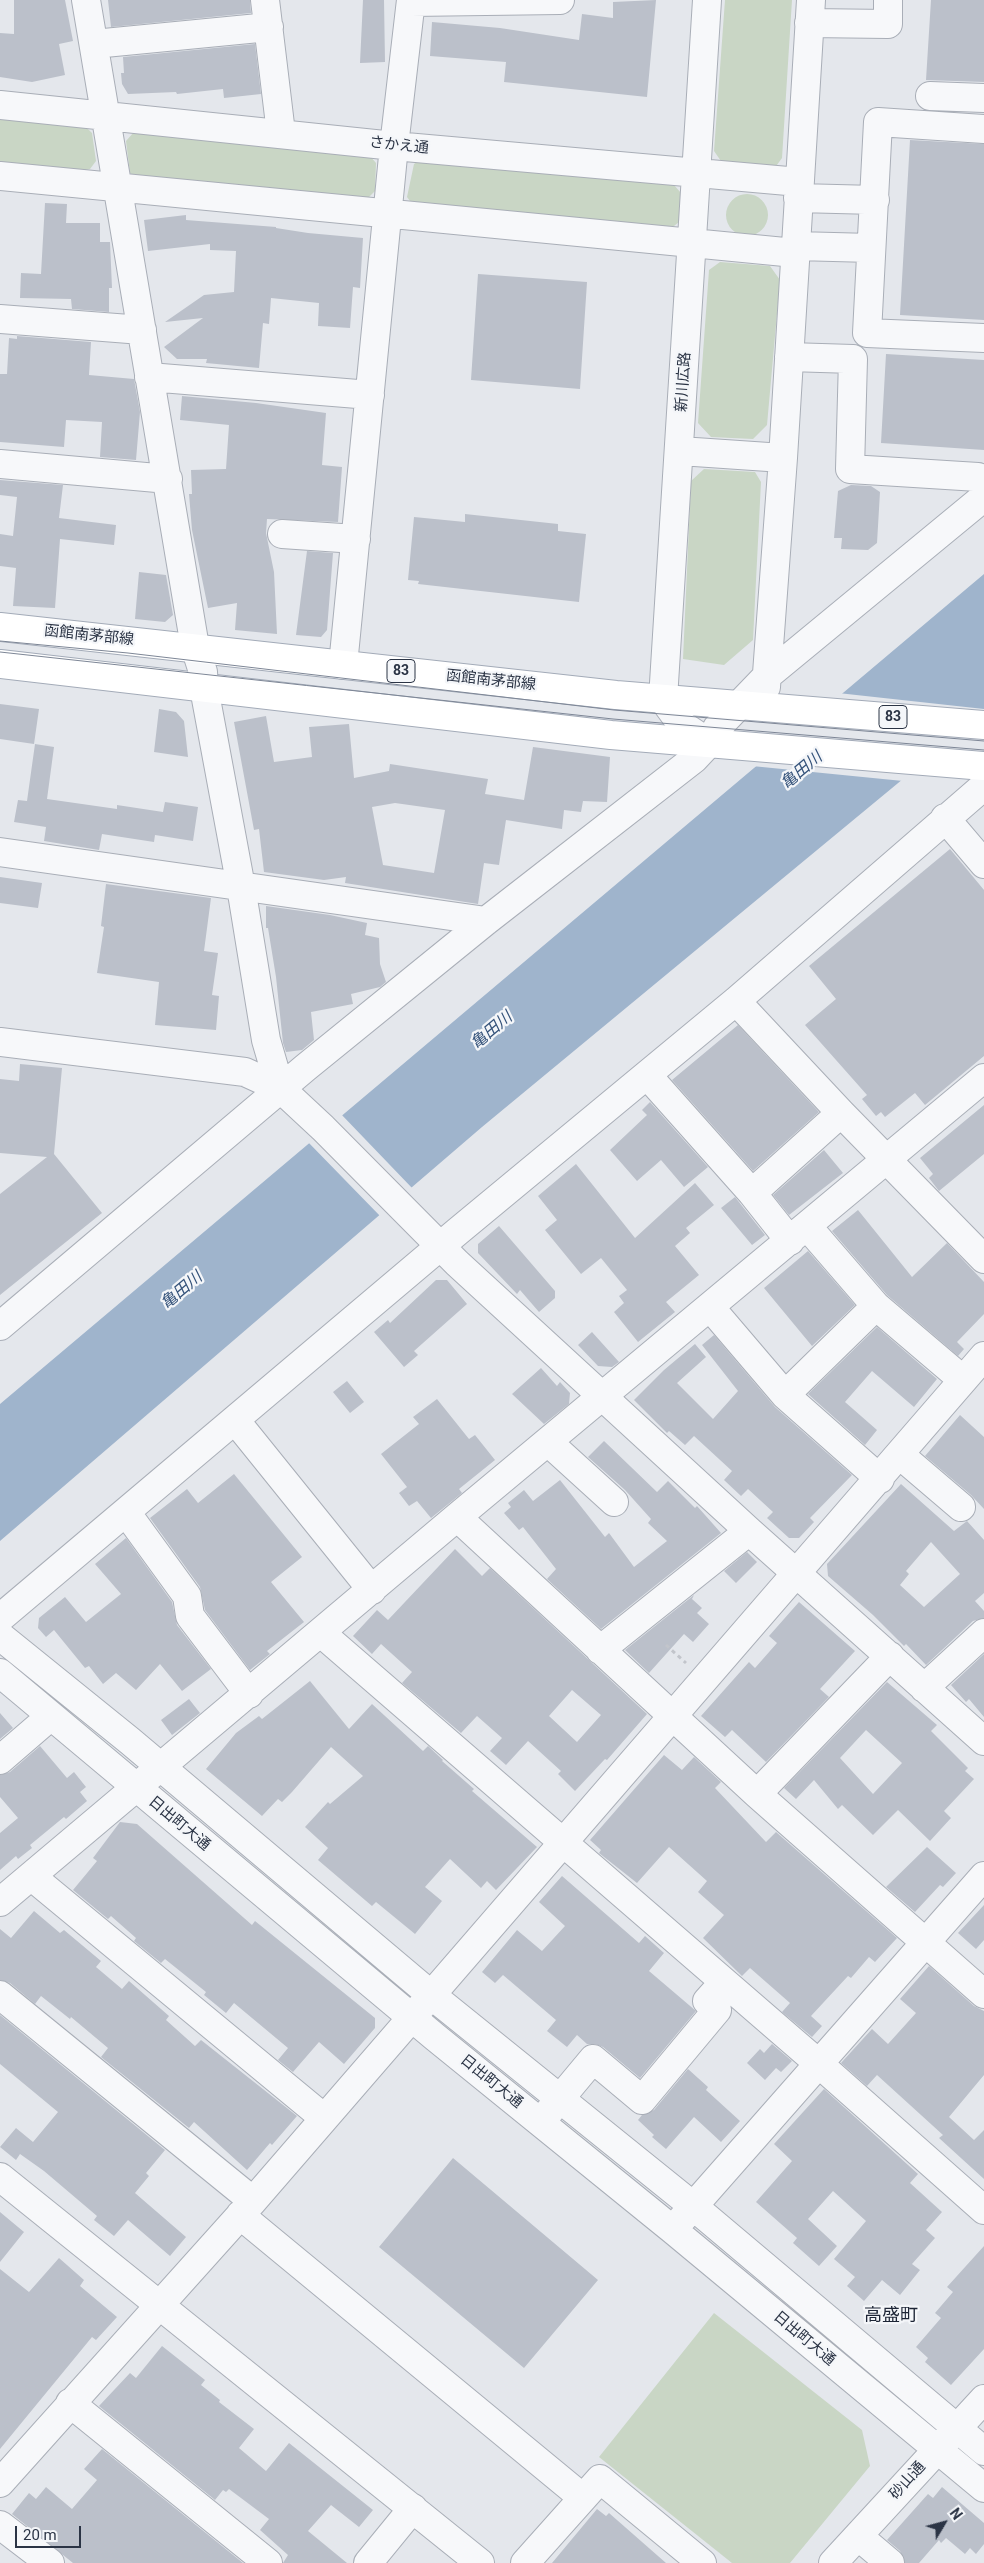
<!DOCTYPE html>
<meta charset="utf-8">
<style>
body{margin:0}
#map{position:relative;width:984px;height:2563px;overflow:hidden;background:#e4e7ec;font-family:Roboto,sans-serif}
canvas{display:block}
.north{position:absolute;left:919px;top:2498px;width:50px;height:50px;-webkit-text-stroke:4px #f4f6f9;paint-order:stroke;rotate:53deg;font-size:14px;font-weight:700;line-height:20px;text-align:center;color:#2b3445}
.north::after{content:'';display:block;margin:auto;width:18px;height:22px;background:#2b3445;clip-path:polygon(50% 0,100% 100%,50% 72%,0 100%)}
.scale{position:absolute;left:15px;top:2526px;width:66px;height:22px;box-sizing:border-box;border:2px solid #2b3445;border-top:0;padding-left:6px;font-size:15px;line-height:18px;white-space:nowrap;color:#2b3445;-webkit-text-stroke:4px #f4f6f9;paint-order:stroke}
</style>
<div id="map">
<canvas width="984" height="2563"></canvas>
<div class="north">N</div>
<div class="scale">20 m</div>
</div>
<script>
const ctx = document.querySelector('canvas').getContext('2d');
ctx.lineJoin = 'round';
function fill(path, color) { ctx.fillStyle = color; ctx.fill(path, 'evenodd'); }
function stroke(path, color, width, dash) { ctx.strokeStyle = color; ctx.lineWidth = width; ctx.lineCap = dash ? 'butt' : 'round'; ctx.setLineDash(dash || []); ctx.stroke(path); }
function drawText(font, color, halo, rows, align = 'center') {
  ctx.font = font + ' Roboto,"Noto Sans JP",sans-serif'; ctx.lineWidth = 4.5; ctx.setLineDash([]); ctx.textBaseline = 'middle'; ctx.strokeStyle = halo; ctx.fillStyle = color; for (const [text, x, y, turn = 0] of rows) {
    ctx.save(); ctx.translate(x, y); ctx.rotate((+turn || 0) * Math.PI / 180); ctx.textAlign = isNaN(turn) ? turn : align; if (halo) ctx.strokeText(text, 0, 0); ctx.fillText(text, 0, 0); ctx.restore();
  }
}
fill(new Path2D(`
 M725 0H792L782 158 774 169 723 164 714 151Z
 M0 117 85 126 92 133 96 161 90 169 76 172 0 164Z
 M134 132 370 156 376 163 375 191 367 199 136 178 130 173 126 141Z
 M424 157 674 185 681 193 679 222 669 230 413 205 407 197 414 164Z
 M726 215a21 21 0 1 1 42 0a21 21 0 1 1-42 0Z
 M720 262 770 266 780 280 767 425 753 439 711 437 698 423 709 270Z
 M704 469 755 472 761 482 753 640 724 665 683 659 691 481Z
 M714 2313 862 2430 870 2466 790 2563H732L599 2457Z`), '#c9d6c5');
fill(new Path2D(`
 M984 574V712L482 1127 0 1541V1404Z`), '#9fb4cc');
fill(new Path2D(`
 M838 693 984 709V715L903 781 752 766Z
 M340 1113 413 1189 381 1217 307 1141Z`), '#e4e7ec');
fill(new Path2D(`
 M14 0H65L73 41 59 44 65 75 32 82 0 77V33L14 34Z
 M108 0H250L251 13 111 27Z
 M363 0H384L385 62 360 63Z
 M656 0 647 97 504 82 506 62 430 56 432 22 500 28 579 40 582 14 613 18V2Z
 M931 0H984V82L926 80Z
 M255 44 261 94 224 98 223 89 177 94 176 92 128 94 122 84 121 73H124L123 57Z
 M910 140 984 144V320L900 315Z
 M45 203 67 204 66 223H100V242H110L112 288H109V312L72 309 71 299 20 298 21 273 41 274Z
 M186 215V220L276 227V228L308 233 363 238 360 288 353 287 350 328 318 326 319 303 271 298 269 324 263 323 259 368 206 363 207 359H177L164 347 203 318 165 322 204 295 234 292 236 251 210 250V244L148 251 144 220Z
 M478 274 587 282 580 389 471 380Z
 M17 336 91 342 89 375 134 379 140 412 136 460 100 457 102 422 66 420 64 447 0 442V374H7L9 338 17 339Z
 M886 354 984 360V450L881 443Z
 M182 396 256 403 326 413 322 465 342 467 338 522 267 519 266 533 274 572 277 634 235 630 237 603 208 608 192 530 189 494H192L191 470 226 469 229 425 180 420Z
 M0 480 63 485 59 518 116 525 114 545 60 539 55 608 13 606 16 568 0 566V534L13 536 17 497 0 495Z
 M851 485 871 486 880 492 877 543 868 550 841 549 842 538H834L838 491Z
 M465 514 558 524V531L586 534 579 602 418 584 419 581 408 580 414 517 465 522Z
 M307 551 333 553 327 630 321 637 296 635Z
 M139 572 166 575 173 615 165 622 135 619Z
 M0 704 39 709 34 744 0 739Z
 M159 709 176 712 184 721 188 757 154 752Z
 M266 716 274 762 312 757 309 727 349 724 354 778 389 771 390 764 488 779 485 794 524 800 533 747 610 757 607 802 583 801 581 812 564 810 562 829 506 820 499 865 484 863 478 904 345 883 346 877 324 880 264 872 259 829 254 830 234 722ZM395 803 445 810 434 873 383 865 372 807Z
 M35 744 54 747 47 799 117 809V805L163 812 165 802 198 807 193 841 155 835 154 842 102 834 99 850 44 841 46 827 14 822 18 800 27 801Z
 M950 849 984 890V1056L925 1105 915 1093 885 1117 881 1112 876 1116 862 1099 867 1095 805 1025 836 999 809 966Z
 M0 877 42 883 38 908 0 903Z
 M106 884 211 898 204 951 218 953 212 995 219 996 216 1030 155 1025 159 982 97 973 104 927 101 926Z
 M266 906 330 915 367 923 365 935 379 938 380 964 386 982 380 987 351 994 353 1004 311 1012 314 1040 302 1050 286 1052 283 1043 276 977 268 928H266Z
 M738 1025 819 1112 753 1171 672 1080Z
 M20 1064 62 1068 54 1154 102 1213 0 1295V1194L47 1157 0 1153V1079L19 1081Z
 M650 1102 708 1167 684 1187 661 1160 637 1181 610 1150 647 1115 642 1110Z
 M984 1105V1154L939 1191 929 1178 933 1174 920 1158Z
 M824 1150 843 1173 789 1215 773 1195Z
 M576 1164 635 1238 695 1183 714 1205 686 1228 690 1233 675 1246 699 1275 666 1302 675 1312 638 1342 614 1312 624 1303 619 1296 627 1290 601 1258 581 1274 545 1230 557 1220 538 1196Z
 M735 1197 765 1235 752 1245 721 1208Z
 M858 1210 912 1277 947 1243 984 1282V1314L957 1342 964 1349 958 1356 887 1295 832 1231Z
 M499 1226 555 1291V1298L539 1312 520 1290 517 1294 478 1253V1244Z
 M808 1251 855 1305 812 1346 764 1288Z
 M436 1280H447L467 1304 414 1351 418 1355 404 1367 374 1332 388 1320 390 1323Z
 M877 1327 937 1379 914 1407 872 1371 845 1402 877 1430 865 1445 808 1394Z
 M592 1332 619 1362 612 1367 598 1366 578 1345Z
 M714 1335 775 1407 852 1475 810 1518 814 1522 799 1538H789L767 1518 773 1512 748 1489 741 1496 724 1480 732 1471 694 1436 685 1445 669 1431 667 1433 634 1400 664 1370 695 1344 706 1357 677 1383 713 1419 738 1391 702 1345Z
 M541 1368 557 1386 560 1382 570 1393 569 1404 544 1424 512 1394Z
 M347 1381 364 1402 350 1413 333 1392Z
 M437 1399 469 1439 475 1435 495 1460 459 1489 462 1493 431 1518 417 1501 409 1506 399 1493 407 1487 381 1454 419 1424 413 1417Z
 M960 1415 984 1437V1509L971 1495 925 1456Z
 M604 1441 657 1492 668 1481 695 1508 697 1506 721 1533 601 1629 547 1579 556 1569 523 1527 519 1530 504 1513 511 1507 508 1503 524 1490 533 1501 560 1480 605 1537 609 1533 634 1567 667 1541 648 1523 651 1519 625 1490 588 1457Z
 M234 1474 302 1557 271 1582 304 1622 267 1651 270 1654 250 1670 205 1610 200 1587 150 1518 187 1489 198 1503Z
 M901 1484 954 1531 967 1521 984 1540V1593L975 1601 984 1611V1618L973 1621 926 1665 906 1644 904 1646 873 1615 828 1576 827 1564ZM931 1542 960 1574 924 1607 900 1585 909 1574 906 1571Z
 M126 1538 172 1602 177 1625 211 1669 182 1691 160 1664 136 1690 116 1673 103 1684 89 1666 85 1668 54 1630 46 1637 38 1628 39 1618 65 1597 86 1622 121 1594 95 1564Z
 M455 1549 482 1576 490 1568 647 1714 607 1760 605 1759 575 1791 558 1774 561 1771 528 1741 506 1765 490 1751 502 1738 477 1716 461 1733 402 1683 412 1672 381 1644 372 1654 353 1636 377 1610 388 1620ZM572 1690 601 1715 577 1742 549 1716Z
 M747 1552 757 1562 736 1583 724 1571Z
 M694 1595 692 1599 702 1608 697 1613 709 1624 693 1642 684 1634 649 1673 625 1650Z
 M799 1602 855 1651 820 1689 829 1697 766 1762 732 1730 725 1737 701 1716 749 1662 755 1668 777 1643 769 1636Z
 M984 1654V1717L969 1699 966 1702 951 1685Z
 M310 1681 349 1729 372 1704 423 1751 428 1746 443 1760 442 1761 474 1789 472 1791 537 1847 496 1890 487 1881 481 1888 450 1859 425 1887 442 1901 415 1934 376 1902 372 1906 318 1860 328 1848 305 1827 328 1802 330 1804 363 1776 331 1747 292 1792 282 1802 278 1799 262 1816 206 1769 236 1733 259 1716 262 1719Z
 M887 1682 937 1725 931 1731 968 1768 965 1771 974 1779 944 1811 951 1818 930 1841 898 1810 873 1835 842 1805 838 1809 814 1780 796 1799 784 1788ZM866 1730 902 1763 873 1794 840 1758Z
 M189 1699 200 1713 172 1735 161 1720Z
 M0 1713 13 1728 0 1739Z
 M40 1746 67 1778 74 1772 86 1787 80 1792 87 1801 66 1819 64 1817 30 1845 32 1848 18 1859 16 1856 0 1870V1833L18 1818 0 1797V1775L10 1772Z
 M664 1755 682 1770 694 1757 721 1782 715 1788 766 1842 776 1832 897 1938 875 1962 869 1957 851 1978 848 1976 811 2016 822 2026 812 2037 782 2012 790 2003 750 1968 742 1976 703 1938 724 1915 698 1892 707 1881 669 1847 637 1883 599 1853 601 1850 590 1840Z
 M120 1822 137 1824 252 1925 255 1921 375 2018V2028L344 2064 319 2042 293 2072 278 2060 288 2048 234 2003 226 2013 204 1995 206 1992 165 1959 161 1963 134 1941 136 1938 111 1916 108 1919 73 1890 97 1861 93 1858Z
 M927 1847 956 1873 943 1887 940 1885 915 1912 886 1887Z
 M562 1876 639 1943 645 1936 664 1953 649 1971 696 2011 640 2078 603 2047 595 2044H587L577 2035 567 2047 547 2031 556 2020 503 1975 495 1983 482 1972 517 1930 542 1951 565 1926 539 1902Z
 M984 1905V1940L976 1949 958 1933Z
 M34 1911 60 1933 64 1930 101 1961 96 1967 122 1989 129 1981 169 2016 166 2020 195 2046 201 2040 297 2116 272 2145 270 2143 247 2170 194 2122 189 2128 101 2057 108 2048 71 2017 70 2019 41 1996 35 2004 10 1983 0 1980V1929L11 1938Z
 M929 1966 974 2006 984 2011V2075L949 2117 974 2140 984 2130V2179L939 2138 943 2135 877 2075 867 2086 841 2063 872 2029 888 2044 916 2013 900 1999Z
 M0 2015 165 2150 146 2173 149 2176 135 2193 186 2237 170 2256 128 2220 114 2236 94 2220 97 2216 44 2171 20 2154 16 2160 0 2147 16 2128 33 2142 58 2112 0 2064Z
 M772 2044 792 2061 781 2072 776 2068 765 2080 747 2063 760 2049 764 2053Z
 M688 2069 708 2087 706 2090 740 2121 721 2142 694 2117 666 2149 652 2137 654 2135 638 2120 642 2115 654 2110Z
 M824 2089 918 2174 910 2183 942 2212 926 2230 935 2238 912 2264 920 2270 900 2295 882 2280 864 2301 847 2286 855 2277 834 2259 866 2221 833 2191 808 2219 837 2246 819 2266 793 2243 797 2238 756 2202 792 2161 774 2144Z
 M453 2158 598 2280 524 2368 379 2247Z
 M0 2212 24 2232 0 2262Z
 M984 2246V2349L951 2385 925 2362 928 2358 916 2347 941 2318 935 2313 953 2292 947 2287Z
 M59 2258 84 2280 80 2286 117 2317 96 2340 92 2337 0 2449V2269L29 2292Z
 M162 2346 205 2380 201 2385 220 2400 219 2402 254 2429 239 2448 266 2471 289 2443 373 2510 359 2527 331 2505 308 2531 347 2563H283L288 2555 260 2530 269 2519 229 2489 226 2492 223 2490 215 2500 99 2406 130 2373 136 2378Z
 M102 2449 243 2563H73L12 2514 29 2493 36 2499 46 2487 72 2509 97 2480 84 2469Z
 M942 2487 984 2523V2544L976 2554 970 2548 965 2554 946 2538 941 2543 939 2540 919 2563H905L900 2551 887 2540 928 2494 933 2498Z
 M597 2509 606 2516 609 2513 666 2563H552Z`), '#bbc0ca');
const minor = new Path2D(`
 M86 0 195 647 203 672 204 688 241 887 266 1040 280 1088
 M265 0 281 133
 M707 0 663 699 682 725 709 743
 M411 2 560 0
 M809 23 888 24V0
 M94 44 269 27
 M930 96 984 98
 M0 105 394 146 799 182
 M984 129 878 122 867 333 984 338
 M0 176 795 253
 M798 198 875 200
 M796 246 871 248
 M0 319 142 330
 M789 357 853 359 850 469 978 477 984 485
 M149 377 370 395
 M680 451 783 458
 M0 464 168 479
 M282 534 356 539
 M343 665 394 146 411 0
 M766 687 783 458 811 0
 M945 818 984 864
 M0 852 486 921
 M736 1001 841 1113 984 1259
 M0 1042 245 1072 280 1088 323 1128 457 1263 749 1531 984 1741
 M647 1075 752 1193
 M807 1226 876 1306 963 1380
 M790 1241 752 1193 841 1113
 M710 1307 785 1395 880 1479
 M0 1326 305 1068 486 921 694 759 709 743 717 728 767 676 984 497
 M785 1395 876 1306
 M235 1420 372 1590
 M548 1442 614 1502
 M900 1455 961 1507
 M126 1512 187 1596 190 1616 249 1694
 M457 1517 757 1794 984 1994
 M0 1618 457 1232 736 1001 984 786
 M321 1633 818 2063 984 2210
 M0 1636 130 1741 430 1994 693 2206 984 2451
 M600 1650 749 1531
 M0 1673 435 2037 673 2230 984 2488
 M924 1688 984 1633
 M0 1760 51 1716
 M757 1794 890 1656
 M31 1876 324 2118
 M0 1902 457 1517 984 1078
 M0 1995 253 2201
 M548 2113 593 2059 642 2100 717 2010 707 2001 724 1982
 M0 2177 480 2563
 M240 2215 583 2498
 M682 2219 984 1876
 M70 2403 268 2563
 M0 2483 253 2201 984 1356
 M0 2525 50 2563
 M858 2536 890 2563
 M368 2563 413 2508
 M525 2563 600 2479 702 2563
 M833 2563 984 2399`);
const major = new Path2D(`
 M0 627 616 695 984 725
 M0 664 611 735 984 766`);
stroke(minor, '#a9aeb7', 30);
stroke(major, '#a3abb8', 30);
stroke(new Path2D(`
 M666 1645 686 1663`), '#c2c5cb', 3, [4, 4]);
stroke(minor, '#f7f8fa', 28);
stroke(major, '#fff', 28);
stroke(new Path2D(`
 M0 641 128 653 614 710 984 741
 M0 652 613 719 984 750`), '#7d8696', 1);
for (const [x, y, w] of [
 [401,671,28],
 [893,717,28]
]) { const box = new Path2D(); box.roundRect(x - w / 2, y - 11.5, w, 23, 4); ctx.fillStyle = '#f4f6f9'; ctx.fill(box); stroke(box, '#2b3445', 1); }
drawText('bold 14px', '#2b3445', null, [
 ["83",401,671],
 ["83",893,717]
]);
drawText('15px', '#2b3445', '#f4f6f9', [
 ["さかえ通",399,146,6],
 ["新川広路",684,382,-86],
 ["函館南茅部線",89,636,6],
 ["函館南茅部線",491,681,6],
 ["日出町大通",179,1824,40],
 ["日出町大通",491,2082,39],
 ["日出町大通",804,2339,40],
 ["砂山通",908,2481,-48]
]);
drawText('italic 16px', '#34527a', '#f4f6f9', [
 ["亀田川",802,771,-40],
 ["亀田川",492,1031,-40],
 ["亀田川",182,1291,-40]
]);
drawText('18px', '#1d2536', '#f4f6f9', [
 ["高盛町",891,2316]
]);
</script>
